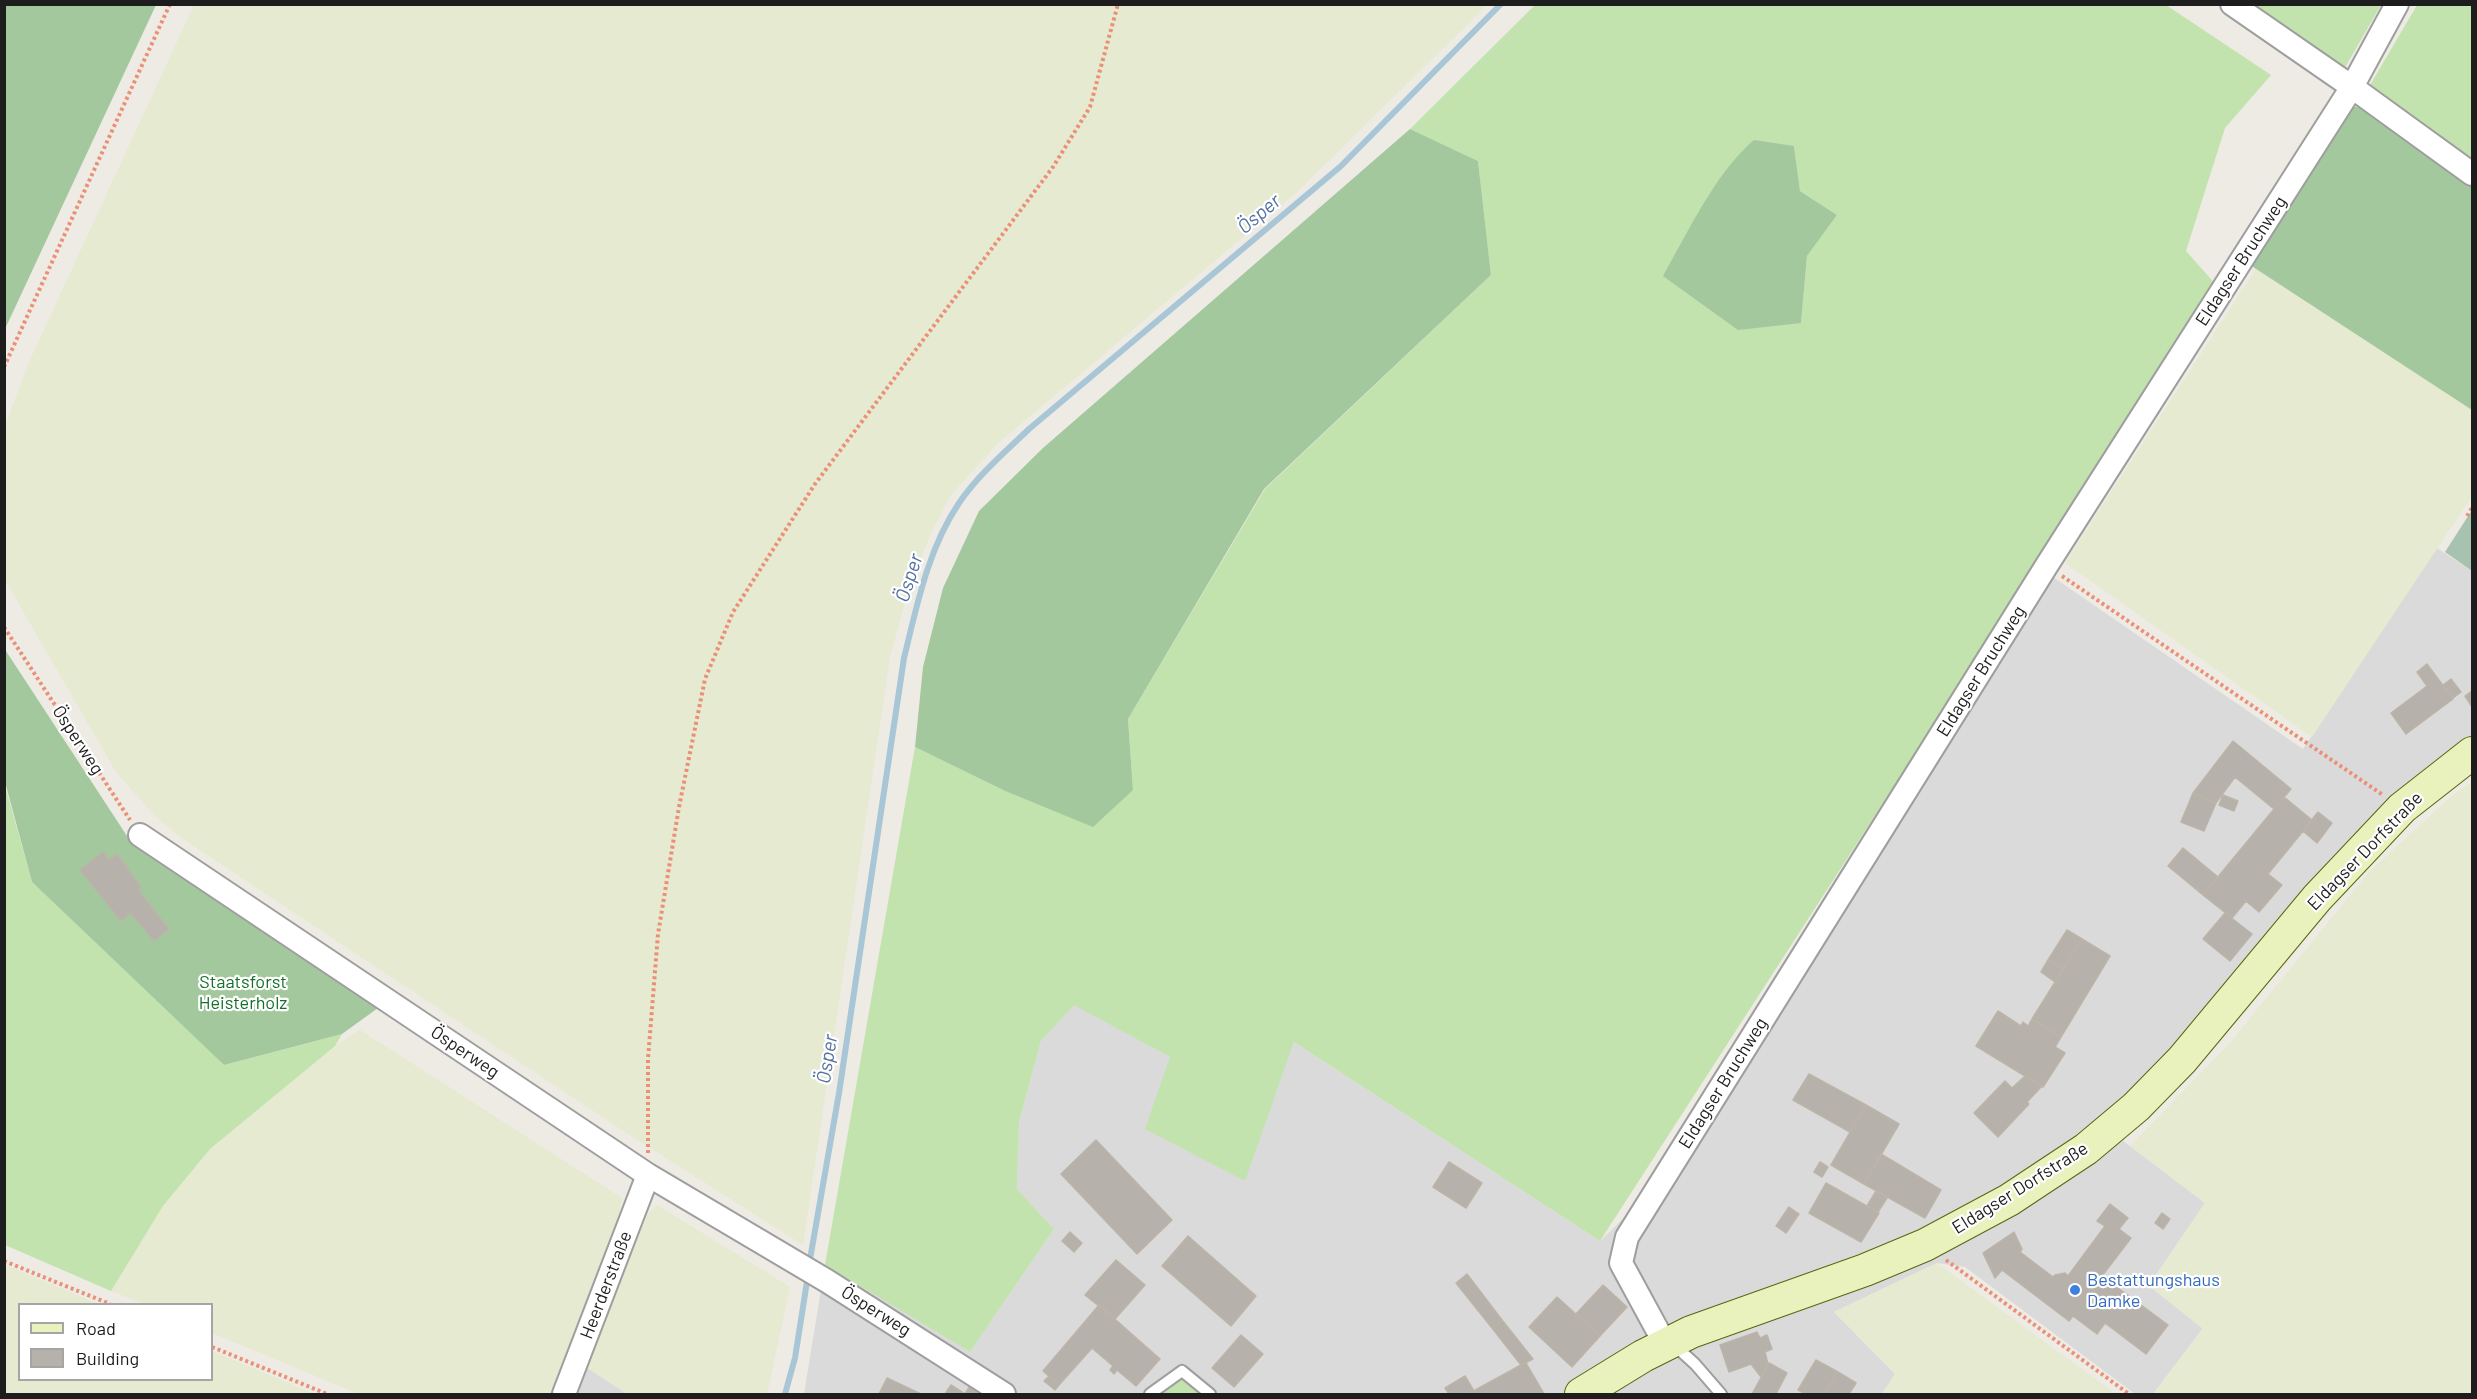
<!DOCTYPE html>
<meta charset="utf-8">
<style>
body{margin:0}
#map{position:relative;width:2477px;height:1399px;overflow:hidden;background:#edebe4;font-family:Barlow,sans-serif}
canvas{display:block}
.frame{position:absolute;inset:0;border:6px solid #1d1d1d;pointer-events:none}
.legend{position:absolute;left:18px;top:1303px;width:195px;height:78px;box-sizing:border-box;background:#fff;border:2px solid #a5a5a5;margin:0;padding:8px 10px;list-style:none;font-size:18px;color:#1d1d1d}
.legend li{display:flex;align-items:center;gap:12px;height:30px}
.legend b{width:30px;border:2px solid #a5a5a5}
</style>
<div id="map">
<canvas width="2477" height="1399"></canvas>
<div class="frame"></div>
<ul class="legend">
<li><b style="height:8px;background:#e9f2bc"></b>Road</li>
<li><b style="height:16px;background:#b6b1aa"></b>Building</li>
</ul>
</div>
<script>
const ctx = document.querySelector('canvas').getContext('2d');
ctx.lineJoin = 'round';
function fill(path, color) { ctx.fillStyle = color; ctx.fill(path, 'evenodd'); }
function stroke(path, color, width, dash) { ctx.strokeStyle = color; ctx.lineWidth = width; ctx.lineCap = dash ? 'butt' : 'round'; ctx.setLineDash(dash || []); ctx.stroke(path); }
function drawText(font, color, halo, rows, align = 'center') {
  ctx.font = font + ' Barlow,sans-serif'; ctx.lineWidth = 4.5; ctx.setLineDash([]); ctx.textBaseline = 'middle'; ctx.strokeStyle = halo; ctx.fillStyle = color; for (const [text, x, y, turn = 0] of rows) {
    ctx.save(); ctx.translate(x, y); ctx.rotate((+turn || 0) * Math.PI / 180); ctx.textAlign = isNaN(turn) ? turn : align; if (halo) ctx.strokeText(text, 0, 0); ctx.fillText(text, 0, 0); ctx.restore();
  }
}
fill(new Path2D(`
 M2437 548 2472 571V738L2147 1082 2101 1124 2205 1203 2149 1285 2203 1328 2153 1394H2135L1965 1267 1937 1263 1834 1312 1895 1374 1882 1394H1202L1183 1378 1160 1394H804L825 1265 970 1352 1054 1229 1017 1189 1019 1122 1041 1041 1074 1004 1170 1057 1244 1181 1294 1042 1600 1241 1685 1159 2053 577 2303 749Z
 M580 1363 627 1394H568Z`), '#dbdada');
fill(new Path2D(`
 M194 5H1487L1299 190 997 444 951 495 931 533 909 588 890 657 803 1245 631 1136 177 835 153 814 116 772 5 580V426L29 362Z
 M2256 269 2472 410V496L2312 737 2065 563Z
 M2472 782V1394H2153L2203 1329 2149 1286 2205 1203 2130 1146 2228 1045 2370 871 2454 794Z
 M360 1030 622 1198 614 1236 551 1394H359L212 1333V1304H145L111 1291 163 1206 210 1149 335 1046Z
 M657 1205 790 1287 767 1394H627L586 1367 648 1214Z
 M1937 1263 2116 1394H1882L1895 1374 1834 1312Z
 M5 1265 99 1304H20V1380H212V1351L315 1394H5Z`), '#e5ead1');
fill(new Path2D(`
 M1535 5H2166L2271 75 2225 128 2186 251 2217 286 1600 1241 1294 1042 1245 1181 1145 1129 1170 1057 1074 1005 1041 1041 1019 1122 1017 1189 1054 1229 970 1352 825 1265 915 747 1003 790H1133L1128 719 1265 489 1491 275 1478 161 1410 129ZM1794 146 1800 191 1837 215 1807 256 1801 323 1664 276 1707 199 1744 149Z
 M2246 5H2381L2343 71Z
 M2417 5H2472V158L2369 87Z
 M4 782 32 882 224 1065 342 1034 335 1046 210 1149 163 1206 111 1291 5 1245Z
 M1183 1378 1202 1394H1160Z`), '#c2e2ae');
fill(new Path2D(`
 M5 4 156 5 5 329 4 5Z
 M2367 106 2472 182V410L2247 263 2351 107Z
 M1410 129 1478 161 1491 275 1264 489 1128 719 1133 790 1093 827 1003 790 915 747 923 667 943 588 979 511 1043 448Z
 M1754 140 1794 146 1800 191 1837 215 1807 256 1801 323 1738 330 1663 276C1688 232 1716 172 1754 140Z
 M4 648 127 836 378 1008 342 1034 224 1065 32 882 5 782Z`), '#a4c89d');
fill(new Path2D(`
 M2472 510V571L2445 552Z`), '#a7c3af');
stroke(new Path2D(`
 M809 1265 839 1093 904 658C917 605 928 549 959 503 978 475 1005 452 1029 429L1341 166 1501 4
 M785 1394 795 1358 808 1275`), '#a8c6d6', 6);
const building = new Path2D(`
 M2427 664 2453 699 2406 734 2391 713 2427 686 2417 672Z
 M2451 679 2461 692 2453 698 2443 685Z
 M2472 691V707L2465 696Z
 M2233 741 2291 789 2274 809 2235 777 2216 803 2193 793Z
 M2193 793 2216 803 2204 831 2181 822Z
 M2223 795 2238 801 2234 811 2219 805Z
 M2284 797 2312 820 2268 874 2282 885 2259 912 2246 901 2232 918 2203 895Z
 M2318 812 2332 823 2317 843 2303 831Z
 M2183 848 2218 877 2203 895 2168 866Z
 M103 852 109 860 117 854 141 887 138 890 169 929 154 941 131 913 121 921 80 870Z
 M2225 913 2252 934 2230 961 2203 939Z
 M2067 930 2082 939 2063 969 2048 960Z
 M2082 939 2110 956 2061 1037 2032 1019Z
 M2048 960 2063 969 2055 982 2041 972Z
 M1998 1011 2021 1026 2023 1022 2028 1026 2032 1019 2061 1037 2055 1047 2065 1053 2043 1087 1976 1046Z
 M1809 1074 1866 1105 1850 1132 1793 1100Z
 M2025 1076 2042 1086 2027 1102 2029 1104 1998 1137 1974 1113 2005 1081 2012 1088Z
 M1866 1105 1899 1124 1864 1184 1831 1165Z
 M1096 1140 1172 1220 1137 1254 1061 1174Z
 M1881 1154 1941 1190 1925 1218 1864 1184Z
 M1449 1162 1482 1183 1466 1208 1433 1187Z
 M1820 1162 1828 1167 1822 1177 1814 1172Z
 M1826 1183 1879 1213 1861 1242 1809 1213Z
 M1876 1191 1887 1198 1878 1212 1867 1206Z
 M2110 1204 2128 1218 2119 1229 2131 1238 2102 1276 2168 1325 2146 1354 2105 1323 2097 1334 2073 1316 2069 1321 2002 1270 1995 1278 1983 1253 2014 1232 2022 1249 2020 1252 2053 1277 2055 1275 2065 1273 2068 1276 2105 1226 2097 1221Z
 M1789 1207 1799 1214 1786 1233 1776 1226Z
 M2162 1213 2170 1219 2163 1229 2155 1223Z
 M1070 1232 1082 1243 1074 1252 1062 1241Z
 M1188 1236 1256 1296 1231 1326 1162 1266Z
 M1116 1260 1145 1285 1115 1319 1085 1295Z
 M1467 1274 1502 1320 1492 1328 1456 1283Z
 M1603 1285 1627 1307 1600 1336 1576 1314Z
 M1557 1297 1600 1336 1572 1367 1529 1327Z
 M1099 1305 1160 1359 1136 1386 1117 1370 1114 1374 1110 1370 1113 1366 1092 1348 1059 1385 1043 1371Z
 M1502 1320 1533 1359 1521 1365 1492 1328Z
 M1757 1332 1760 1338 1767 1335 1772 1349 1765 1352 1768 1364 1761 1377 1751 1364 1729 1372 1720 1345Z
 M1241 1335 1263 1354 1234 1387 1212 1368Z
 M1816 1360 1838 1372 1824 1394H1806L1798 1390Z
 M1526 1363 1544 1394H1468L1521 1365Z
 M1769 1363 1787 1373 1776 1394H1752Z
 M1838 1372 1856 1383 1849 1394H1824Z
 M1049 1376 1059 1385 1055 1390 1044 1381Z
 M1465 1376 1474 1391 1468 1394H1449L1445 1388Z
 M887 1378 921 1394H879Z
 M951 1385 965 1394 969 1387 980 1394H945Z`);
fill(building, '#b6b1aa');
stroke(building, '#bdb4a8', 1.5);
const lane = new Path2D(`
 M1673 1344 1695 1364 1721 1394
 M1150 1394 1182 1371 1210 1394`);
const street = new Path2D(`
 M2232 4 2352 87 2472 174
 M140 835 648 1175 827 1281 1004 1394
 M1665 1344 1621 1263 1627 1237 2047 565 2352 87 2397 4
 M564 1394 648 1175`);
const secondary = new Path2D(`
 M1581 1394 1643 1356 1691 1332 1865 1270 1925 1245 2009 1200 2086 1149 2136 1107 2182 1060 2317 898 2402 808 2472 753`);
stroke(lane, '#9e9e9e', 14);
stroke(street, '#9e9e9e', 26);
stroke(secondary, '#546810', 34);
stroke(new Path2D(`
 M4 367 170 4
 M2467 516 2472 508
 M2062 576 2383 795
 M4 627 130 820
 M648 1153V1059L658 934 679 807 705 679 733 612 815 484 1053 167 1090 107 1118 4
 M1946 1260 2129 1394
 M4 1261 110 1304
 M212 1347 327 1394`), '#eb9077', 4, [3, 3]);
stroke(lane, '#fff', 10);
stroke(street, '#fff', 22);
stroke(secondary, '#e9f2bc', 32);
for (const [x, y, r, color] of [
 [2075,1290,6,"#3f7fe0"]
]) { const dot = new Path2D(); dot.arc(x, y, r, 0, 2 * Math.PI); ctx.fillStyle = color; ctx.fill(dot); stroke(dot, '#fff', 2); }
drawText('18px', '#1d1d1d', '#fff', [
 ["Eldagser Bruchweg",2241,261,-57],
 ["Eldagser Bruchweg",1981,671,-58],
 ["Ösperweg",78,740,57],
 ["Eldagser Dorfstraße",2365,851,-46],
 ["Ösperweg",465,1052,34],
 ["Eldagser Bruchweg",1723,1083,-58],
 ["Eldagser Dorfstraße",2020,1188,-32],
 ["Heerderstraße",606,1285,-69],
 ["Ösperweg",876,1311,32]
]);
drawText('18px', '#166f28', '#fff', [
 ["Staatsforst",243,982],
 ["Heisterholz",243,1003]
]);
drawText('18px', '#366cbe', '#fff', [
 ["Bestattungshaus",2087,1280],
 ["Damke",2087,1301]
], 'left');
drawText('italic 20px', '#5472a2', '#fff', [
 ["Ösper",1259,214,-40],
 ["Ösper",909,578,-72],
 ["Ösper",827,1059,-81]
]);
</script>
